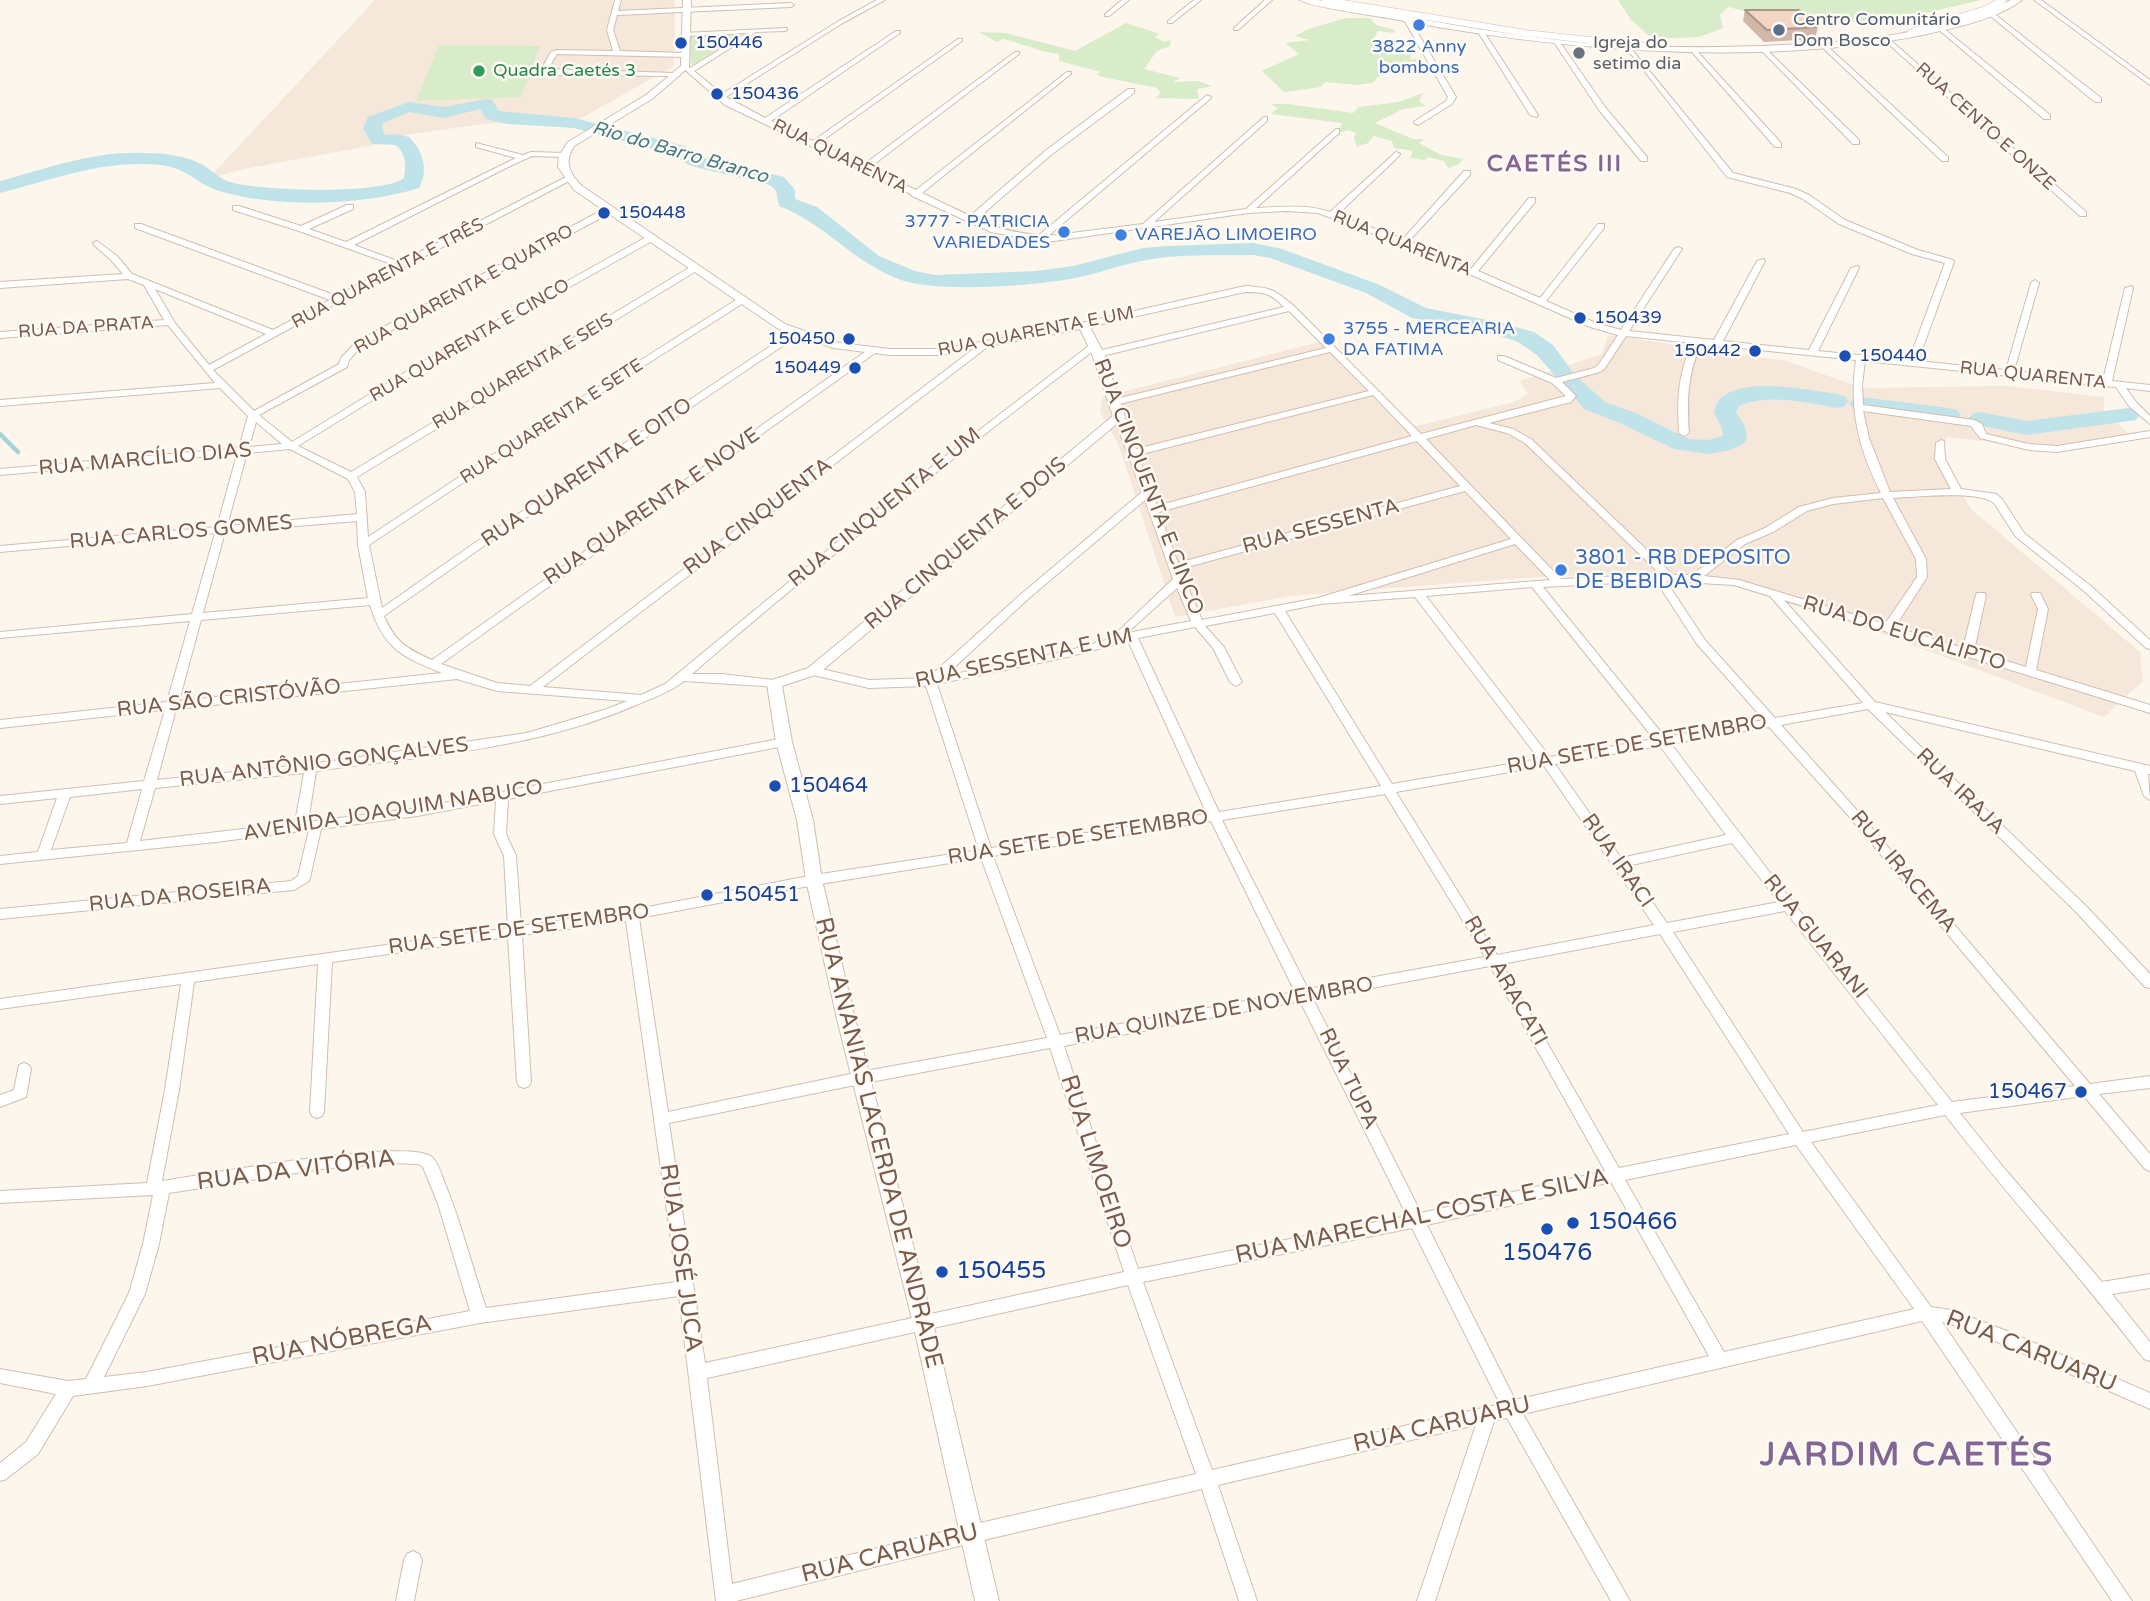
<!DOCTYPE html>
<meta charset="utf-8">
<style>
body{margin:0}
canvas{display:block;background:#fdf6ec}
</style>
<canvas width="2150" height="1601"></canvas>
<script>
const ctx = document.querySelector('canvas').getContext('2d');
ctx.lineJoin = 'round';
function fill(path, color) { ctx.fillStyle = color; ctx.fill(path, 'evenodd'); }
function stroke(path, color, width, dash) { ctx.strokeStyle = color; ctx.lineWidth = width; ctx.lineCap = dash ? 'butt' : 'round'; ctx.setLineDash(dash || []); ctx.stroke(path); }
function drawText(font, color, halo, rows, align = 'center') {
  ctx.font = font + ' "Varela Round",sans-serif'; ctx.lineWidth = 5; ctx.setLineDash([]); ctx.textBaseline = 'middle'; ctx.strokeStyle = halo; ctx.fillStyle = color; for (const [text, x, y, turn = 0] of rows) {
    ctx.save(); ctx.translate(x, y); ctx.rotate((+turn || 0) * Math.PI / 180); ctx.textAlign = isNaN(turn) ? turn : align; if (halo) ctx.strokeText(text, 0, 0); ctx.fillText(text, 0, 0); ctx.restore();
  }
}
fill(new Path2D(`
 M375 0H675L674 66 569 125 491 123 411 134 369 146 244 169 209 178Z
 M1608 335 1786 361 1862 388 2007 386 2104 397V410L2131 436 2037 447 1946 437 1942 463 1971 509 2140 652 2143 681 2104 717 1872 630 1714 580 1631 573 1523 578 1290 596 1175 617 1118 443 1100 412 1102 397 1319 342 1404 429 1514 402 1528 394 1520 381 1602 354Z`), '#f5e8da');
fill(new Path2D(`
 M1618 0H1981L1888 22 1743 21 1749 12 1728 7 1720 15 1723 28 1699 37 1653 39 1631 20Z
 M1346 18H1370L1376 25 1395 30 1393 33 1378 31 1374 39 1384 43 1392 54 1412 53 1410 60 1422 58 1425 74C1407 72 1384 66 1373 83L1357 85 1325 82 1321 87 1284 92 1262 71 1299 54 1285 43 1310 40 1295 36 1308 29Z
 M1126 23 1160 34 1155 37 1165 42 1171 39 1170 46 1157 51 1144 69 1180 78 1173 82 1198 81 1212 86 1197 89 1199 99 1155 98 1161 93 1157 88 1103 77 1096 74 1101 72 1059 61V54C1039 52 1022 43 1003 39L997 42 979 32 1006 33 1075 51Z
 M743 33 692 66 687 37Z
 M439 45 540 46 521 97 416 101Z
 M1423 93 1419 101 1426 106 1403 109 1375 123 1413 139H1425L1419 143 1442 155 1463 159 1459 164 1448 168 1444 161 1428 157 1425 160 1410 158 1413 151 1394 148 1392 141 1374 136 1368 143 1357 147 1354 138 1356 133 1348 130 1338 133 1342 123 1271 114 1278 108 1270 104H1288L1353 113 1359 107 1399 102Z`), '#d8ecc9');
stroke(new Path2D(`
 M0 434 18 452`), '#a5d3da', 4.5);
fill(new Path2D(`
 M486 99 492 100 499 111 574 118 685 146 704 158 784 177 795 190V199L817 207 879 256 915 271 935 275 1036 271 1073 266 1143 248 1167 246 1253 243 1282 249 1380 285 1426 308 1502 323 1534 332 1553 345 1575 375 1605 402 1636 413 1689 439 1708 440 1723 436 1721 426 1714 413C1715 408 1717 401 1721 398 1745 376 1808 390 1837 394L1845 396 1848 401 1845 406 1837 408C1805 403 1770 393 1739 406L1736 413 1745 426 1747 439 1743 444 1730 450 1708 454 1674 449 1620 423 1584 409 1537 355 1518 342 1497 335 1412 318 1366 293 1270 258 1253 255C1217 256 1177 253 1142 261 1119 265 1097 274 1075 278 1035 286 937 293 901 280 852 262 826 224 779 206L776 191 770 185 691 166 671 154 574 128 508 124 486 119 480 109 444 118 409 112 382 124 384 135 396 134 409 137C423 150 429 171 419 188 361 206 277 208 219 191 197 184 187 168 161 165 104 159 54 179 0 193V181C48 168 96 150 146 153 165 153 187 156 203 165 213 171 220 179 230 182 259 191 383 195 404 178 406 166 406 152 395 145L372 144 363 128 368 117 409 102 444 107Z
 M1861 397 1949 408 1957 410 1961 415 1957 420 1949 422 1853 409 1850 404 1853 399Z
 M2128 408 2136 410 2140 415 2136 420 2027 435 1972 424 1968 419 1972 414 1980 412 2027 421Z`), '#bfe3e8');
const pedestrian = new Path2D(`
 M1325 0 1525 33 1645 46
 M1911 32 1986 9 2003 0`);
const minor = new Path2D(`
 M615 0H621L618 11 791 3 794 5 791 7 617 15 613 30 620 51 685 53 688 55 685 57 557 54 548 69 676 73 680 75 678 76 548 75 541 70 551 52 557 50 613 51 607 30Z
 M877 0H885L841 24 726 97 765 118 896 31H900V33L771 121 813 141 958 39H962V41L819 143 863 165 1015 52H1019V54L869 168 916 190 1067 72H1071V74L922 193 970 216 1045 151 1128 89H1134V93L1051 155 977 219C997 229 1016 233 1039 235L1207 95 1211 97 1210 99 1048 236 1143 224 1264 117H1267V121L1154 222 1246 209 1336 129H1339V133L1256 208C1280 207 1307 204 1330 212L1396 152 1400 154 1399 156 1337 215 1403 239 1464 171H1470V175L1409 241 1471 269 1529 198H1535V202L1478 271 1540 298 1598 224H1604V228L1546 301 1596 323 1621 330 1674 249 1678 247 1682 249 1629 331 1714 340 1757 261 1764 259 1765 261 1723 341 1809 350 1851 268 1858 266 1859 268 1818 351 1909 360 1945 263 1912 254 1839 224 1803 199 1790 193 1727 177 1627 49 1626 48 1629 46 1733 173 1796 189 1809 195 1845 220 1918 250 1953 260 1954 262 1918 361 2006 370 2031 283 2035 280 2039 283 2014 371 2103 380 2125 288 2132 286 2133 288 2112 381 2150 385V391L2126 388 2136 402 2150 416V424L2129 406 2116 387 1865 361 1862 385 1863 405 1974 420 1982 424 1986 434 2029 444 2057 446 2150 431V437L2057 452 2029 450 1980 438 1971 426 1863 411 1869 438 1890 492 1951 489 1935 459 1936 443 1941 440 1944 441 1945 459 1961 489 1996 494 2002 499 2024 533 2092 587 2150 640V649L2146 648 2084 591 2016 537 1994 503C1978 490 1915 497 1893 498L1926 559 1927 577 1895 627 1963 648 1976 595 1977 593H1985L1986 595 1974 651 2026 667 2038 609 2031 595 2032 593H2040L2048 609 2036 670 2150 705V713L1784 600 1875 702 2150 766V774H2148L2150 800 2144 796 2135 771 1885 712 2087 907 2150 974V988L2145 987 2077 913 1868 709 1781 725 1854 807 2090 1084 2150 1076V1088L2099 1094 2150 1154V1171L2145 1169 2084 1096 1960 1113 2004 1168 2102 1282 2150 1274V1288L2112 1294 2150 1342V1361L2144 1359C2080 1276 2010 1198 1945 1115L1811 1142 1931 1307 1952 1310 2007 1331 2150 1393V1409L1995 1341 1951 1324 1942 1322 2132 1601H2112L1922 1321 1523 1414 1630 1601H1611L1507 1418 1494 1421 1435 1601H1417L1476 1425 1218 1485 1257 1601H1239L1202 1489 971 1543 736 1601H716L679 1296 480 1323 147 1386 73 1396 38 1454 6 1479 0 1481V1463L26 1442 56 1394 0 1383V1369L68 1381 86 1379 129 1293 143 1244 153 1195 0 1203V1191L147 1183 165 1090 181 984 0 1009V999L508 928 504 856 494 834 496 801 417 816 321 829 310 878 309 881 294 890 0 919V909L291 881 298 876 309 830 216 842 0 864V856L38 852 57 798 0 804V796L144 781 165 710 0 728V720L167 702 190 621 0 638V632L192 614 215 533 0 552V546L217 527 237 454 0 475V469L239 448 248 416 220 388 0 406V400L215 383 168 325 0 338V332L164 320 144 285 128 279 0 288V282L123 274 111 260 94 245 93 243 97 241 117 256 132 274 273 330 330 300 135 228V224H141L337 296 394 265 299 231 233 210V206H239L301 226 347 205H353V209L309 229 346 242 516 158 476 147V143L523 155 531 152 565 153 566 155 562 157 532 156 510 166 354 245 400 262 566 177 573 179 404 267 213 370 254 411 339 364 341 358 356 342 606 208H612V212L362 346 349 360 347 367 259 415 292 442 417 365 648 236H654V240L423 369 298 446 351 472 692 266H698V270L357 477 365 492 368 537 535 427 739 298H745V302L541 431 369 545 382 608 476 542 793 331H799V335L484 546 384 616C395 642 407 649 432 660L869 349H875V353L441 664 497 683 530 686 980 344H986V348L543 687 641 695 665 684 881 506 1091 344H1097V348C959 453 823 560 692 674H721L774 680 780 684 778 687 684 681C670 692 653 698 636 705 536 749 424 756 316 771L308 822 417 808 784 738 788 739 790 742 784 746 508 799 506 834 516 856 521 926 632 910 814 875 979 850 926 686 869 688 809 674 807 671 809 668 813 667 869 680 928 678 1020 595 1142 492 1114 417 1116 415 1119 414 1124 417 1136 449 1369 391 1330 352 1115 405 1112 404V400L1326 348 1289 311 1098 357 1093 354 1098 351 1284 307C1270 293 1265 292 1245 292L1084 328 1081 327V323L1245 286C1273 288 1273 289 1294 306L1421 434 1566 396 1552 383 1498 360V356H1504L1556 378 1594 368 1599 364 1618 335 1590 327 1401 244 1318 213 1287 211 1248 213 1054 241H1039L991 232 912 196 911 194 725 105 682 67 685 65 690 68 747 33 686 36 683 34 684 33 787 28V30L785 31 756 32 694 71 722 94 837 22ZM155 289 266 334 209 365 175 323ZM1626 336 1692 343C1678 376 1677 398 1679 433L1684 436 1689 433C1687 399 1687 376 1701 344L1716 348 1720 346 1856 360C1849 409 1858 448 1881 493L1833 498 1799 507 1765 528 1737 540 1692 575H1673L1531 439 1513 429 1489 423 1571 402 1576 396 1562 382 1600 372 1605 368ZM1373 395 1412 436 1157 506 1138 455ZM256 422 282 444 249 447ZM1476 425 1507 433 1525 443 1660 574 1561 579 1426 439ZM1417 441 1460 486 1178 563 1159 512ZM290 449 348 479 355 492 357 514 227 526 247 453ZM1465 491 1511 539 1318 598 1202 620 1180 569ZM1883 498 1916 559 1917 577 1885 624 1739 580 1704 576 1745 544 1773 532 1807 511 1833 504ZM1145 500 1173 579 1110 639 1067 651 945 676 1028 599ZM357 521 358 545 368 598 203 613 225 532ZM1515 544 1550 580 1348 596ZM1656 581 1697 644 1764 720 1665 737 1543 587ZM1666 581 1734 585 1770 596 1863 703 1775 718 1705 640ZM1532 587 1654 739 1550 757 1426 596ZM1177 588 1191 621 1127 633ZM1415 597 1539 759 1392 784 1285 611 1320 604ZM370 605C383 648 402 657 442 673L179 701 201 620ZM1275 613 1381 786 1219 812 1138 638 1195 627 1213 648 1230 682 1236 686 1242 682 1224 647 1205 626ZM1128 641 1207 814 991 848 937 684 1068 657ZM457 679 497 691 627 701 607 709 527 733 311 764 157 780 176 709ZM1769 727 1846 813 2075 1086 1952 1102 1796 906 1795 902 1792 901 1671 744ZM1660 746 1726 835 1621 858 1555 764ZM1544 766 1654 925 1497 955 1396 792ZM304 773 295 823 140 841 155 788ZM142 789 127 843 51 850 70 797ZM1385 794 1485 957 1308 989 1222 820ZM1211 821 1295 992 1060 1035 993 856ZM1732 843 1779 902 1667 923 1627 866ZM981 858 1047 1038 860 1072 668 1112 639 918 814 885ZM1785 911 1938 1105 1803 1132 1673 932ZM626 921 677 1282 486 1308C472 1266 461 1222 444 1181 441 1173 438 1162 432 1157 408 1137 203 1175 162 1181L179 1090 194 982 318 964 310 1112 312 1116 317 1118 322 1116 324 1112 332 962 508 937 517 1082 519 1086 524 1088 529 1086 531 1082 522 935ZM1660 934 1789 1134 1619 1168 1502 964ZM1490 966 1605 1171 1421 1213 1313 999ZM1300 1001 1407 1216 1138 1269 1064 1046ZM1050 1048 1124 1272 705 1363 669 1123 860 1084ZM1796 1145 1914 1309 1724 1352 1625 1180ZM391 1163 418 1164 423 1167 438 1204 470 1311 147 1372 104 1377 145 1294 159 1244 169 1193 321 1169ZM1611 1182 1709 1356 1515 1400 1427 1225ZM1412 1228 1500 1404 1212 1470 1143 1282ZM1128 1285 1196 1474 971 1525 732 1584 707 1378Z
 M1122 0H1129L1109 16H1105V14Z
 M1194 0H1201L1172 23H1168V21Z
 M1265 0H1272L1238 30H1234V28Z
 M2034 0H2041L2150 80V85Z
 M1988 12H1992L2101 98V102H2095L1988 14Z
 M1406 16 1409 18 1456 97 1452 104 1418 125 1414 123 1415 121 1446 101 1448 97 1403 18Z
 M1938 27H1942L2050 115V119H2044L1938 29Z
 M1481 30 1484 32 1538 115 1537 117 1530 115 1478 32Z
 M1884 38H1888L2086 212V216H2080L1884 40Z
 M1555 41H1559L1605 107 1647 157V161H1641L1599 110 1554 42Z
 M1822 45H1826L1948 157V161H1942L1822 47Z
 M1761 48H1765L1859 140V144H1853L1761 50Z
 M1692 50H1696L1781 143V147H1775L1692 52Z
 M24 1063 29 1065 31 1069 26 1097 0 1107V1095L14 1090 19 1065Z
 M413 1551 419 1554 422 1560 414 1601H396L404 1560 407 1554Z`);
const tertiary = new Path2D(`
 M683 0H691L689 67 652 99 574 146C564 162 569 173 582 186L785 324 839 343 890 349H941L1088 323 1104 354 1125 417 818 674 782 686 792 742 813 820 822 880 855 1019 933 1323 999 1601H975L913 1323 837 1019 806 880 797 820 776 742 767 684 769 681 808 668 1113 416 1092 354 1080 329 941 355H890L833 348 777 328 574 190 558 167 559 156 568 142 646 95 681 66Z
 M1300 0H1318C1390 13 1461 28 1533 37 1616 48 1700 49 1783 45 1862 42 1939 33 2011 0H2022C1997 19 1958 27 1927 34 1872 46 1815 50 1758 52 1634 55 1515 42 1393 19 1373 15 1314 8 1300 0Z`);
stroke(pedestrian, '#d1beb0', 7);
stroke(minor, '#d1beb0', 2);
stroke(tertiary, '#d1beb0', 2);
stroke(pedestrian, '#fff', 6);
fill(minor, '#fff');
fill(tertiary, '#fff');
fill(new Path2D(`
 M1745 10 1818 27 1815 39 1764 42 1743 21Z`), '#d1b7a8');
const building = new Path2D(`
 M1745 10H1799L1818 27 1767 30Z`);
fill(building, '#f3d5c3');
stroke(building, '#aa9588', 2);
for (const [x, y, r, color] of [
 [1419,25,7,"#3f7fe0"],
 [1779,30,7,"#5c6f8a"],
 [681,43,7,"#1a4fb4"],
 [1579,53,7,"#6b7280"],
 [479,71,7,"#2e9e5b"],
 [717,94,7,"#1a4fb4"],
 [604,213,7,"#1a4fb4"],
 [1064,232,7,"#3f7fe0"],
 [1121,235,7,"#3f7fe0"],
 [1580,318,7,"#1a4fb4"],
 [849,339,7,"#1a4fb4"],
 [1329,339,7,"#3f7fe0"],
 [1755,351,7,"#1a4fb4"],
 [1845,356,7,"#1a4fb4"],
 [855,368,7,"#1a4fb4"],
 [1561,570,7,"#3f7fe0"],
 [775,786,7,"#1a4fb4"],
 [707,895,7,"#1a4fb4"],
 [2081,1092,7,"#1a4fb4"],
 [1573,1223,7,"#1a4fb4"],
 [1547,1229,7,"#1a4fb4"],
 [942,1272,7,"#1a4fb4"]
]) { const dot = new Path2D(); dot.arc(x, y, r, 0, 2 * Math.PI); ctx.fillStyle = color; ctx.fill(dot); stroke(dot, '#fffaf3', 2.5); }
drawText('18px', '#4e5e75', '#fffaf3', [
 ["Centro Comunitário",1793,20],
 ["Dom Bosco",1793,41]
], 'left');
drawText('18px', '#164399', '#fffaf3', [
 ["150446",695,43],
 ["150436",731,94],
 ["150448",618,213],
 ["150439",1594,318],
 ["150450",835,339,"right"],
 ["150442",1741,351,"right"],
 ["150440",1859,356],
 ["150449",841,368,"right"]
], 'left');
drawText('18px', '#5b616d', '#fffaf3', [
 ["Igreja do",1593,43],
 ["setimo dia",1593,64]
], 'left');
drawText('18px', '#366cbe', '#fffaf3', [
 ["3822 Anny",1419,47,"center"],
 ["bombons",1419,68,"center"],
 ["3777 - PATRICIA",1050,222,"right"],
 ["VARIEDADES",1050,243,"right"],
 ["VAREJÃO LIMOEIRO",1135,235],
 ["3755 - MERCEARIA",1343,329],
 ["DA FATIMA",1343,350]
], 'left');
drawText('18px', '#27864d', '#fffaf3', [
 ["Quadra Caetés 3",493,71]
], 'left');
drawText('18px', '#7a5c4d', '#fffaf3', [
 ["RUA CENTO E ONZE",1985,127,42],
 ["RUA QUARENTA",840,157,26],
 ["RUA QUARENTA",1402,244,22],
 ["RUA QUARENTA E TRÊS",388,274,-28],
 ["RUA QUARENTA E QUATRO",464,290,-29],
 ["RUA DA PRATA",86,328,-4],
 ["RUA QUARENTA E UM",1036,332,-11],
 ["RUA QUARENTA E CINCO",470,341,-30],
 ["RUA QUARENTA E SEIS",523,372,-31],
 ["RUA QUARENTA",2033,376,6],
 ["RUA QUARENTA E SETE",552,422,-33]
]);
drawText('italic 19px', '#437c86', '#fffaf3', [
 ["Rio do Barro Branco",680,153,16]
]);
drawText('21px', '#7a5c4d', '#fffaf3', [
 ["RUA MARCÍLIO DIAS",145,460,-5],
 ["RUA QUARENTA E OITO",587,473,-34],
 ["RUA CINQUENTA E CINCO",1148,487,69],
 ["RUA QUARENTA E NOVE",652,507,-35],
 ["RUA CINQUENTA E UM",885,508,-39],
 ["RUA CINQUENTA",758,517,-37],
 ["RUA SESSENTA",1321,527,-15],
 ["RUA CARLOS GOMES",181,533,-5],
 ["RUA CINQUENTA E DOIS",966,544,-40],
 ["RUA DO EUCALIPTO",1904,634,17],
 ["RUA SESSENTA E UM",1024,659,-12],
 ["RUA SÃO CRISTÓVÃO",229,699,-6],
 ["RUA SETE DE SETEMBRO",1637,745,-10],
 ["RUA ANTÔNIO GONÇALVES",324,763,-7],
 ["RUA IRAJA",1960,792,44],
 ["AVENIDA JOAQUIM NABUCO",393,811,-9],
 ["RUA SETE DE SETEMBRO",1078,838,-9],
 ["RUA IRACI",1617,861,55],
 ["RUA IRACEMA",1903,872,50],
 ["RUA DA ROSEIRA",180,896,-6],
 ["RUA SETE DE SETEMBRO",519,930,-8],
 ["RUA GUARANI",1815,937,51],
 ["RUA ARACATI",1505,981,60],
 ["RUA QUINZE DE NOVEMBRO",1224,1011,-10],
 ["RUA TUPA",1348,1079,64]
]);
drawText('21px', '#366cbe', '#fffaf3', [
 ["3801 - RB DEPOSITO",1575,558],
 ["DE BEBIDAS",1575,582]
], 'left');
drawText('21px', '#164399', '#fffaf3', [
 ["150464",789,786],
 ["150451",721,895],
 ["150467",2067,1092,"right"]
], 'left');
ctx.letterSpacing = '2px';
drawText('bold 23px', '#846695', '#fffaf3', [
 ["CAETÉS III",1555,165]
]);
ctx.letterSpacing = '0px';
drawText('24px', '#7a5c4d', '#fffaf3', [
 ["RUA ANANIAS LACERDA DE ANDRADE",878,1143,76],
 ["RUA LIMOEIRO",1095,1162,72],
 ["RUA DA VITÓRIA",296,1171,-7],
 ["RUA MARECHAL COSTA E SILVA",1422,1217,-12],
 ["RUA JOSÉ JUCA",680,1258,82],
 ["RUA NÓBREGA",342,1341,-11],
 ["RUA CARUARU",2031,1352,22],
 ["RUA CARUARU",1442,1425,-13],
 ["RUA CARUARU",890,1554,-14]
]);
drawText('24px', '#164399', '#fffaf3', [
 ["150466",1587,1223],
 ["150476",1547,1254,"center"],
 ["150455",956,1272]
], 'left');
ctx.letterSpacing = '2px';
drawText('bold 33px', '#846695', '#fffaf3', [
 ["JARDIM CAETÉS",1907,1456]
]);
ctx.letterSpacing = '0px';
</script>
